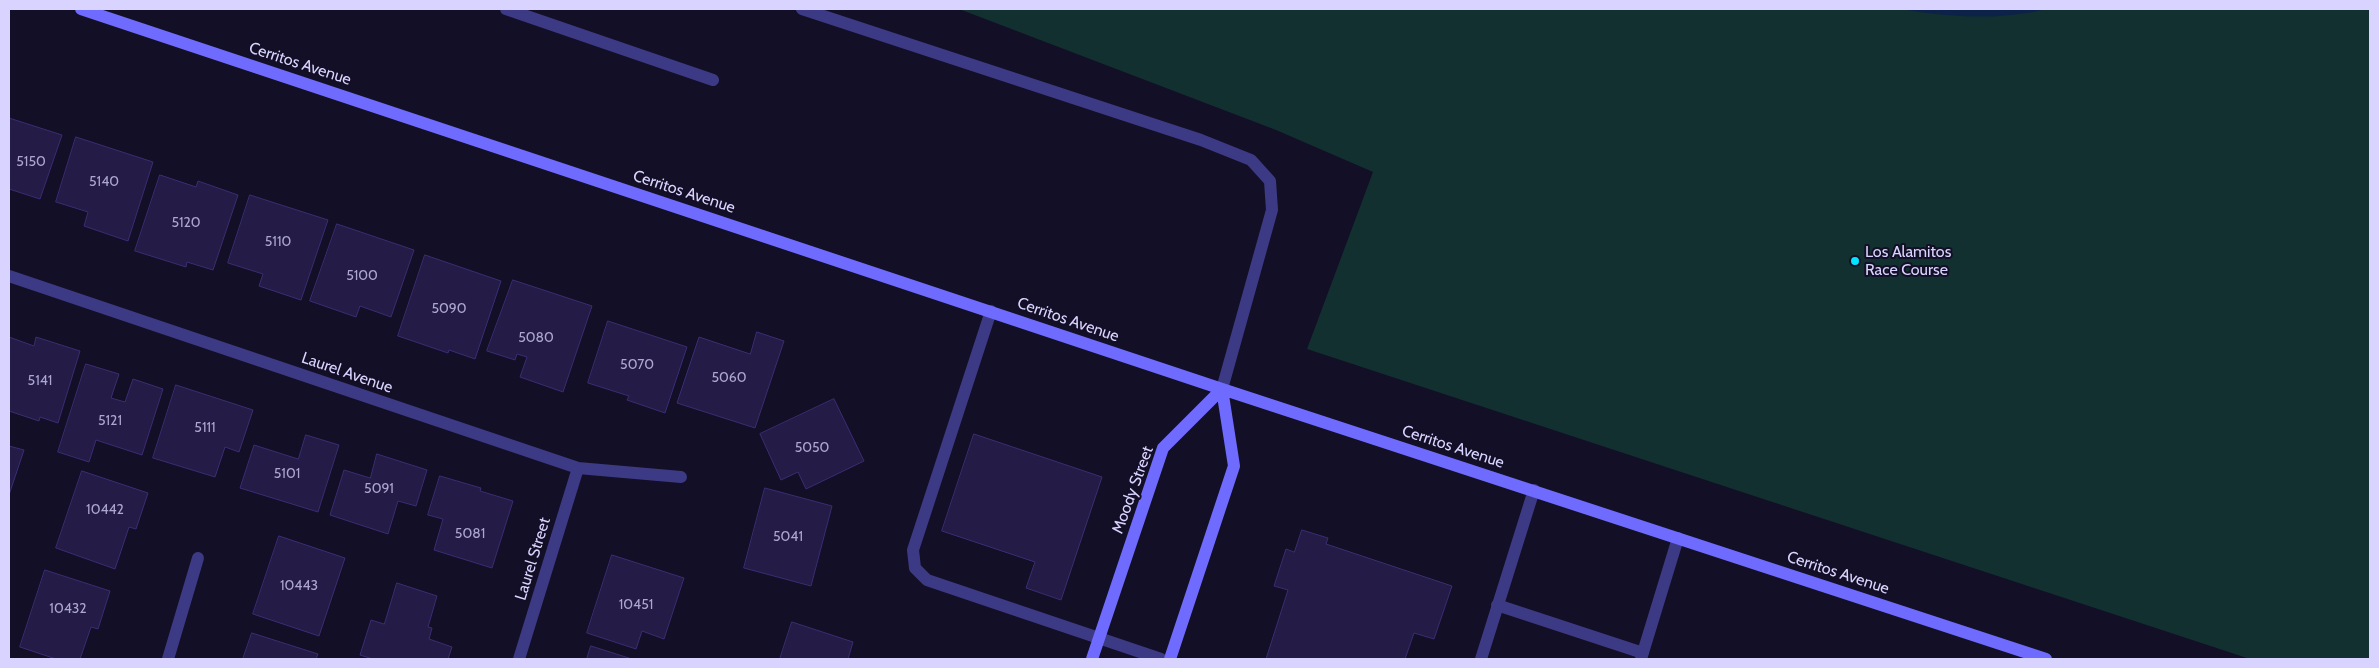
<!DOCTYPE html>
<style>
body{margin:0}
#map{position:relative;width:2379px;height:668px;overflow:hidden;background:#130f26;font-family:Cabin,sans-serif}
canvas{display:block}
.frame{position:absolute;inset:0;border:10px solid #d9d4ff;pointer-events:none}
</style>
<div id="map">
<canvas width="2379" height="668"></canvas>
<div class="frame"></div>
</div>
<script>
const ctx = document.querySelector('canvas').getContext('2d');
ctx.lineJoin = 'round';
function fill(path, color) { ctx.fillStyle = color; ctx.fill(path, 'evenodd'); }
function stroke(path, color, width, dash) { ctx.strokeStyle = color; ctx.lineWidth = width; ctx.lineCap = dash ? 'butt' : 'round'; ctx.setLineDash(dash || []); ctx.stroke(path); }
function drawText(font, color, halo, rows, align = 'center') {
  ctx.font = font + ' Cabin,sans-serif'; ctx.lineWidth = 4; ctx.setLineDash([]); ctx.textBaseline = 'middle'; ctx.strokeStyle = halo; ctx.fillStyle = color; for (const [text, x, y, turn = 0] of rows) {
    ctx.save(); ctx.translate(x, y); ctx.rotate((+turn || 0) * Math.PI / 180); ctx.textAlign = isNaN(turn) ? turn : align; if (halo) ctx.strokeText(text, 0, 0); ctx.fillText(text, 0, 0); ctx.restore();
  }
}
fill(new Path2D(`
 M959 9H2370V659H2250L1307 349 1373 172 1276 130Z`), '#12302f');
fill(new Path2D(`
 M1900 9H2046C1999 21 1948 17 1900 9Z`), '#0c2248');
const building = new Path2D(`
 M9 118 62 135 40 199 9 189Z
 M76 137 153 162 128 241 84 226 88 212 56 202Z
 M160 175 196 187 198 181 238 195 213 270 187 262 186 267 135 251Z
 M250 195 328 220 301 300 259 286 263 274 228 263Z
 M337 224 414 250 391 317 360 306 356 317 310 301Z
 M425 255 501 281 475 359 449 350 448 353 398 336Z
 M513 280 592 306 563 392 520 377 527 357 517 354 515 360 487 351Z
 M608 321 687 347 665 413 627 400 629 396 588 383Z
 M757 332 784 341 755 428 677 403 699 337 750 354Z
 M9 337 34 346 36 337 80 351 58 423 40 417 39 421 9 411Z
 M86 364 119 374 111 398 125 402 133 379 163 389 142 455 96 440 89 462 58 452Z
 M176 385 253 410 239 452 225 447 215 477 153 458Z
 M834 399 864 461 806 489 798 472 781 480 760 434Z
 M974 434 1102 477 1061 600 1026 588 1035 562 942 531Z
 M306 435 339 445 318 512 240 488 254 445 298 459Z
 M9 446 24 450 9 495Z
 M377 454 427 470 416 506 398 501 388 534 330 515 344 470 370 478Z
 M82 471 148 493 136 529 129 527 115 569 56 548Z
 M440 476 481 488 480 491 513 501 492 568 434 550 443 519 428 515Z
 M765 488 832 506 811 586 744 568Z
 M1302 530 1328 538 1326 544 1452 586 1434 639 1414 633 1405 659H1266L1288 590 1274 586 1286 549 1294 552Z
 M279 536 345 558 319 636 253 614Z
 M612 555 684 578 664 639 642 631 636 649 587 633Z
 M45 570 110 591 98 629 91 627 80 659H56L20 647Z
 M397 583 437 596 428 627 432 628 429 639 452 647 448 659H373L360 655 371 620 384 624Z
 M792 622 853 642 848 659H780Z
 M252 633 318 654 316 659H243Z
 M591 646 632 659H587Z`);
fill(building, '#241b47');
stroke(building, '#3b2d73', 1);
stroke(new Path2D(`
 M506 9 713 80
 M802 9 1201 140 1251 160 1270 181 1272 210 1222 389
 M991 311 913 550 915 568 927 580 1161 659
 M1497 605 1643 653
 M1481 659 1534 490
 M1641 659 1678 538`), '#3d3a85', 12);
stroke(new Path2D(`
 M9 276 578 468 681 477
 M168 659 198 558
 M519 659 578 468`), '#3d3a85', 12);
stroke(new Path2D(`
 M81 9 1222 389 2046 659
 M1092 659 1163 448 1222 389
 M1170 659 1234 466 1222 389`), '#6f6bff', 12);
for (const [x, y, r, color] of [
 [1855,261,5,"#00e5ff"]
]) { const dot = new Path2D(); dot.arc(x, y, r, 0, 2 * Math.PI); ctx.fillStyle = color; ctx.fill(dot); stroke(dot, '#130f26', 2); }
drawText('14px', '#aca6d1', null, [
 ["5150",31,162],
 ["5140",104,182],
 ["5120",186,223],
 ["5110",278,242],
 ["5100",362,276],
 ["5090",449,309],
 ["5080",536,338],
 ["5070",637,365],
 ["5060",729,378],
 ["5141",40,381],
 ["5121",110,421],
 ["5111",205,428],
 ["5050",812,448],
 ["5101",287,474],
 ["5091",379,489],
 ["10442",105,510],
 ["5081",470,534],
 ["5041",788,537],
 ["10443",299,586],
 ["10451",636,605],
 ["10432",68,609]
]);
drawText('16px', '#d9d4ff', '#130f26', [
 ["Cerritos Avenue",300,64,18],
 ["Cerritos Avenue",684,192,18],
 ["Cerritos Avenue",1068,320,19],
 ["Laurel Avenue",347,373,19],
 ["Cerritos Avenue",1453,447,18],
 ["Moody Street",1133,490,-70],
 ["Laurel Street",533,559,-73],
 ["Cerritos Avenue",1838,573,18]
]);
drawText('16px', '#d9d4ff', '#130f26', [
 ["Los Alamitos",1865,252],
 ["Race Course",1865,270]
], 'left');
</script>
